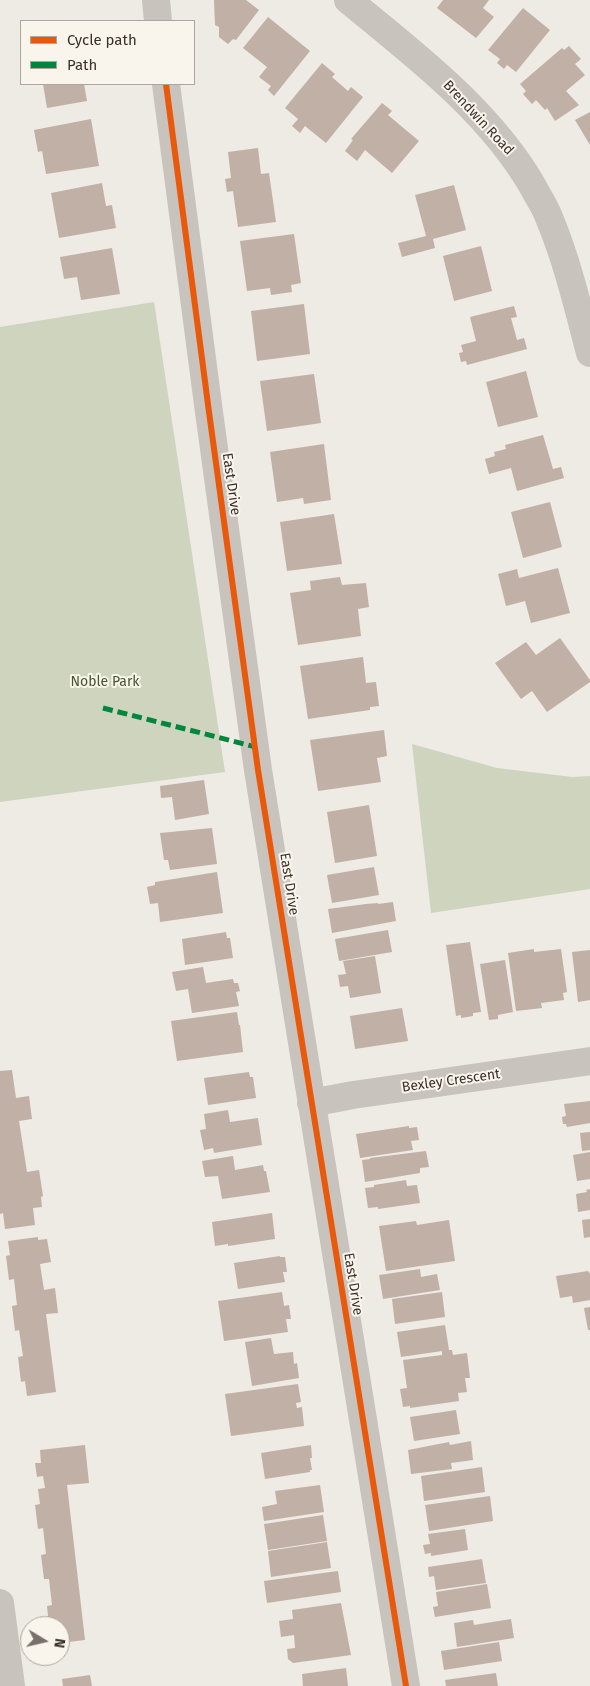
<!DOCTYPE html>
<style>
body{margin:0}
#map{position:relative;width:590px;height:1686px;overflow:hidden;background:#eeeae4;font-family:"Fira Sans",sans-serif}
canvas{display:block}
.legend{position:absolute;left:20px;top:20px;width:175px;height:65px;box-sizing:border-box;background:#faf5ec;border:1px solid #ada69e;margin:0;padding:6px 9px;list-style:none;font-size:15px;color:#39302a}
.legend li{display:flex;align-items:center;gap:10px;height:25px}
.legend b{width:25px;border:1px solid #ada69e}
.north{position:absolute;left:20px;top:1616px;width:50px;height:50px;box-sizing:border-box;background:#faf5ec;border:1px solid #ada69e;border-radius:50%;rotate:99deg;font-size:14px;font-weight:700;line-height:20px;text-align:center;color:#39302a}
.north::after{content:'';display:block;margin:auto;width:18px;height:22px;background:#78716b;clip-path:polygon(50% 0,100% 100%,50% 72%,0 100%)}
</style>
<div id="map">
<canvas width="590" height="1686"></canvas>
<ul class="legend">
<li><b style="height:6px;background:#e8590c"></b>Cycle path</li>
<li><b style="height:6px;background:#00873e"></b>Path</li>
</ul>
<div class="north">N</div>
</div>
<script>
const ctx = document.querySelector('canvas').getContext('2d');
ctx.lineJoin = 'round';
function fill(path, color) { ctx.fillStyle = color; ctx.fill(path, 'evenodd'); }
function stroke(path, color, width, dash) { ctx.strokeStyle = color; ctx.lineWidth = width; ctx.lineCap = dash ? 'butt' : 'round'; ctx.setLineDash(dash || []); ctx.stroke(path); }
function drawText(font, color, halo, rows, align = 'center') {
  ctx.font = font + ' "Fira Sans",sans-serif'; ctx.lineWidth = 4; ctx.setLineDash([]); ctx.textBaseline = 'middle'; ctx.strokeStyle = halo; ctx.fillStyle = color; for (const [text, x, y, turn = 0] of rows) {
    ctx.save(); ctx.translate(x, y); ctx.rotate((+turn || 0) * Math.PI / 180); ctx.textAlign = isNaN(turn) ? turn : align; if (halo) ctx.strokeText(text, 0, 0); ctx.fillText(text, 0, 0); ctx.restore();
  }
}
fill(new Path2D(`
 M154 302 225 772 0 802V327Z
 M412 744 497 768 572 777 590 776V889L431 913Z`), '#ced4be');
fill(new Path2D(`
 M214 0H246L259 10 236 40 233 39 228 44 219 37V27L215 25Z
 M443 0H489L483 8 494 17 476 38 437 8Z
 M523 8 550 30 516 72 507 65 504 69 497 63 500 59 488 50Z
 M268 17 310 51 274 96 268 90 271 86 259 77 267 67 243 48Z
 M569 46 581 59 575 64 585 75 566 91 579 105 555 121 547 108 545 110 536 100 532 104 523 94 526 91 520 84 562 48 564 50Z
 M322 63 335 74 332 77 348 91 351 87 363 97 326 143 305 126 300 133 292 126 298 119 285 108Z
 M43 84H84L87 101 47 108Z
 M382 103 392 111 388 115 419 141 392 173 365 150 357 161 345 151 353 140 351 139Z
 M590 112V145L575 120Z
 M91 119 99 166 46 174 42 151 38 152 34 130Z
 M258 148 261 174 269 173 276 222 238 227 233 191 227 192 225 179 231 178 228 152Z
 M102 183 106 206 112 205 116 228 59 238 51 193Z
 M454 185 466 230 433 239 435 248 402 257 398 243 426 236 415 195Z
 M294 234 301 283 291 285 292 292 271 295 270 288 247 291 240 241Z
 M481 246 492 291 454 301 443 256Z
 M112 248 120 294 81 300 77 277 64 279 60 257Z
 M304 304 310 354 257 361 251 311Z
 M514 306 517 317 511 318 517 340 524 338 527 349 467 365 466 361 461 362 459 353 463 352 461 345 476 341 470 317Z
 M526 371 538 417 498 427 486 382Z
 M314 374 321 423 267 431 260 381Z
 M543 435 553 469 561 467 564 478 517 491 511 468 489 474 485 459 495 456 494 452 506 449 505 445Z
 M324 444 331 500 304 504 303 498 277 502 270 452Z
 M550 502 562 547 523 558 511 512Z
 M334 514 342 564 287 571 280 522Z
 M558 568 570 613 531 623 525 601 506 606 498 574 517 569 519 578Z
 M340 577 342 585 366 583 369 607 358 609 361 636 298 645 290 593 311 590 310 581Z
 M560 638 590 680V682L547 712 532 691 521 699 495 663 526 642 536 655Z
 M363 657 366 683 376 682 379 706 370 707V710L308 719 300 666Z
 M384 730 387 756 377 758 381 782 318 791 310 740Z
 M204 780 209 814 175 820 172 797 161 798 160 786Z
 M369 805 377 856 335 863 327 812Z
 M212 828 217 864 170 870 168 860H164L160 833Z
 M374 867 379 895 332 903 327 875Z
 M217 872 223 913 160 922 158 903 150 904 147 887 155 885V882Z
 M393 902 396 921 332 933 328 909 366 904 378 903V904Z
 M388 930 392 952 339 961 335 939Z
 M226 932 227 938H230L233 958 185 965 182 939Z
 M470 942 481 1012 473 1013V1016L461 1018V1015L456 1016 446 945Z
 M534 949V952L561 949 567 992 563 993 564 1000 541 1003 542 1008 516 1011 508 953Z
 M590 950V1000L578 1002 572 952Z
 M375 956 381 993 350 998 348 986 340 987 338 975 346 974 343 961Z
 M505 960 513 1012 498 1015V1019L489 1020 480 964Z
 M203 967 206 983 233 979 234 983H238L240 991 236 992 239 1006 192 1013 188 989 176 991 172 972Z
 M402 1008 408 1041 355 1049 350 1016Z
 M237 1012 239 1025H240L243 1052 177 1061 171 1021Z
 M12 1070 16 1098 29 1096 32 1119 19 1121 27 1172 39 1170 43 1196 41 1197 42 1207 33 1208 35 1225 5 1229 3 1213 0 1214V1071Z
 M249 1072 250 1077H253L256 1098 208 1105 204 1078Z
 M590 1101V1123L567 1127 566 1124H563L562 1117 566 1116 564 1104Z
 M228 1110 230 1122 258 1118 262 1145 214 1153 213 1148 204 1150 200 1130 206 1129 204 1114Z
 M409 1126V1128L417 1127 419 1140 411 1141 413 1150 360 1158 356 1134Z
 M590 1132V1150L582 1151 580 1133Z
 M426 1151 429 1167 420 1168V1173L365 1182 362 1160 370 1159V1158Z
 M590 1152V1179L577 1181 573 1155Z
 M233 1156 235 1170 263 1165 264 1171H266L270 1192 222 1199 218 1176 205 1177 202 1161Z
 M406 1180 407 1186 417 1185 420 1203 378 1209V1207L368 1208 365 1188 374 1187V1185Z
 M590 1189V1210L578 1212 576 1194 587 1192 586 1190Z
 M272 1213 275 1239 228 1246V1244L215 1246 212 1222Z
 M590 1219V1237L584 1238 582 1220Z
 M449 1220 455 1261 386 1271 379 1226 416 1221 417 1225Z
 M38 1237V1240L47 1239 51 1262 40 1264 44 1290 55 1288 58 1313 46 1314 56 1392 27 1396 25 1381 21 1382 18 1357 23 1356 19 1330 15 1331 12 1306 17 1305 14 1279 9 1280 6 1256 10 1255 8 1241Z
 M280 1256V1257H285L287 1272H283L285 1282 238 1289 234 1263Z
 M420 1269 421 1277 437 1274 440 1290 383 1299 379 1275Z
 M588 1271 590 1274V1300L573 1303 572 1296 560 1298 556 1276Z
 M282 1292 284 1306 289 1305 291 1319H286L288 1332 224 1341 218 1301Z
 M442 1292 445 1317 395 1324 392 1299Z
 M590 1307V1330H588L584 1308Z
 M445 1325 449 1350H452L453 1355 467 1353 470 1378H465L467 1392 458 1393 459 1401 410 1408V1406L403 1407 400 1389 407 1388 403 1360 442 1355V1351L401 1357 397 1332Z
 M271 1338 274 1354 293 1352 294 1364 297 1363 299 1378 252 1386 245 1342Z
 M298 1384 301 1402 296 1403 297 1408 302 1407 304 1426 231 1436 225 1394Z
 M456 1410 460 1434 414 1441 410 1417Z
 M471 1441 473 1460 451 1463 452 1469 411 1474 408 1450 449 1442 450 1445Z
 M85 1445 89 1483 67 1485 85 1640 60 1643V1626H49L47 1606 52 1605 49 1579H44L41 1555 46 1554 43 1528 38 1529 35 1505 40 1504 38 1489 45 1488 43 1476 37 1477 35 1463H41L40 1450Z
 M311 1445 312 1458H310L312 1470H310V1472L265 1479 261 1453Z
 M482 1467 485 1492 424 1501 421 1476Z
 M320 1485 324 1512 264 1521 262 1507 277 1504 275 1491Z
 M490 1496 493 1521 429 1531 425 1505Z
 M323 1515 327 1541 268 1550 264 1524Z
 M465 1529 468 1550 431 1556V1553L425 1554 423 1545 430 1544 428 1534Z
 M327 1542 331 1568 271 1577 268 1551Z
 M482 1559 486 1583 436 1590 434 1576 429 1577 428 1567Z
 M338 1571 341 1592 267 1603 264 1581Z
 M487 1584 491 1608 435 1617 433 1607 438 1606 436 1592Z
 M341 1603 351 1655 293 1663 288 1659 287 1649 295 1648 294 1635 281 1637 279 1621 293 1619 292 1610Z
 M511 1619 514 1638 457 1647 454 1623 473 1620 474 1625Z
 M499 1642 502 1661 444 1670 441 1651Z
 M346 1668 348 1686H303L302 1674Z
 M496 1673 498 1686H446L445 1680Z
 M90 1675 92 1686H63L62 1679Z`), '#c1b0a6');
stroke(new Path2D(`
 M156 0 158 21
 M348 0C415 55 488 110 532 185 537 195 544 205 548 215 567 260 578 307 590 353
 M166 84 209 412 258 770 406 1686
 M311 1103 353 1095 590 1061
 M0 1603 11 1686`), '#c8c3bc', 28);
stroke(new Path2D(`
 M103 708 256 747`), '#00873e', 5, [10, 5]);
stroke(new Path2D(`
 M166 84 209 412 258 770 406 1686`), '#e8590c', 6);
drawText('14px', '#39302a', '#faf5ec', [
 ["Brendwin Road",478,118,47],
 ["East Drive",231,484,82],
 ["East Drive",289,884,81],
 ["Bexley Crescent",451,1081,-8],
 ["East Drive",353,1284,81]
]);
drawText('14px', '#44572e', '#faf5ec', [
 ["Noble Park",105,682]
]);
</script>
